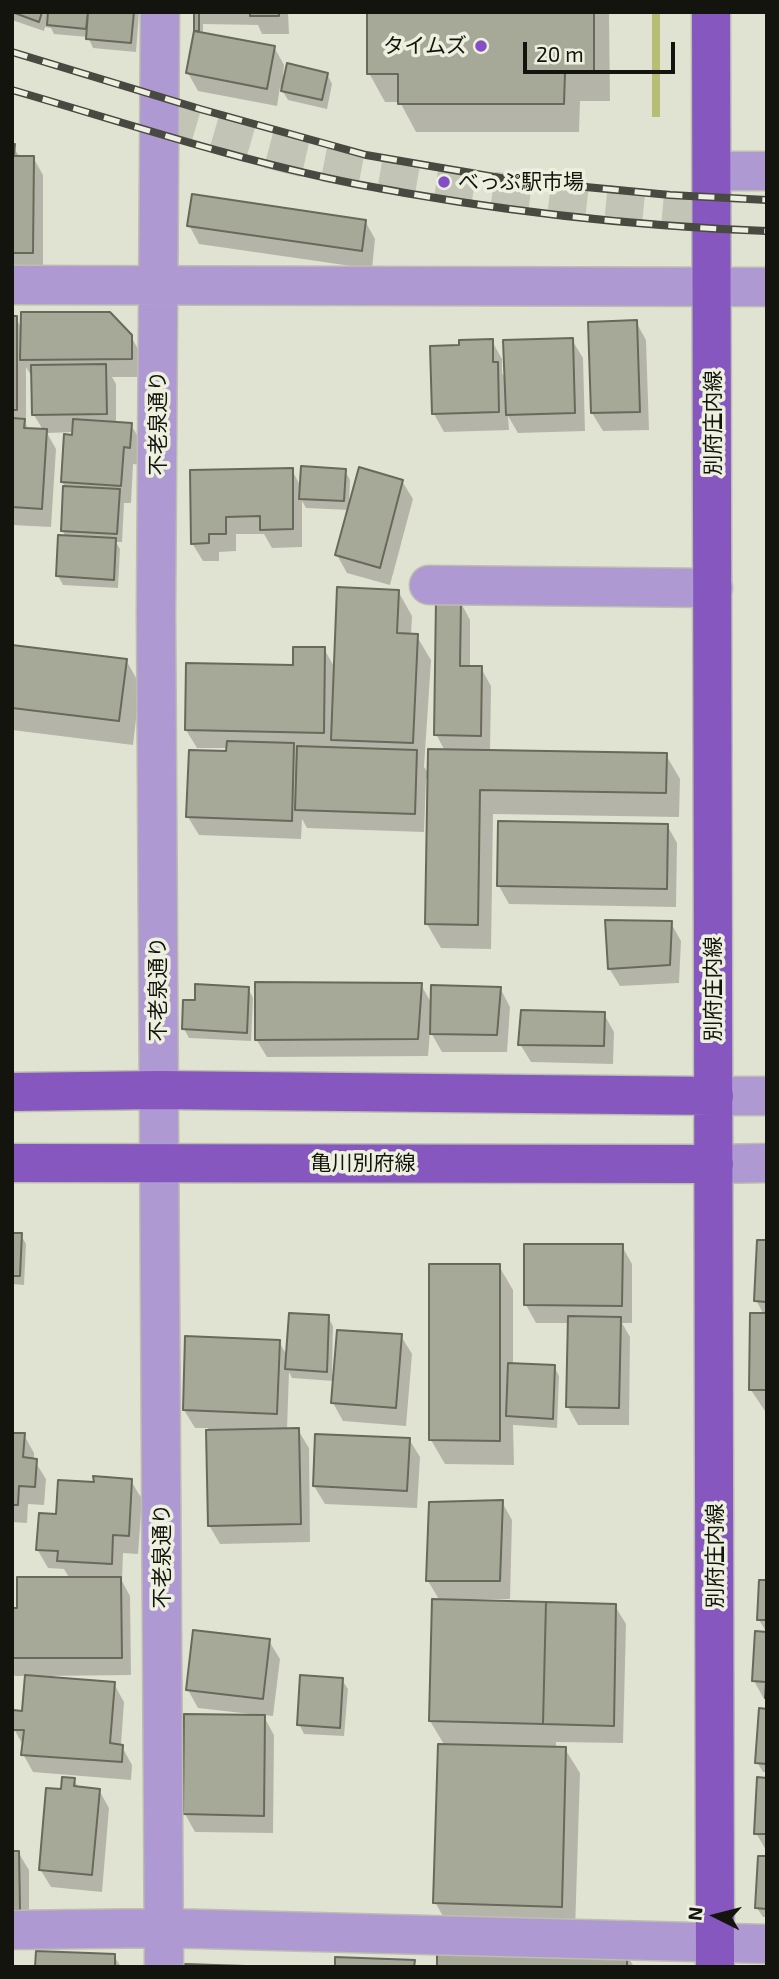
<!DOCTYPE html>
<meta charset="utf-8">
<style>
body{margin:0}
#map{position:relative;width:779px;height:1979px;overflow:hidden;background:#e1e3d2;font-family:"Exo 2",sans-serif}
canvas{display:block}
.frame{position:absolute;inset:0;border:14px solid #13140e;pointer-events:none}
.north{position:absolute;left:681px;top:1881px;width:70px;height:70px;-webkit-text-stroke:5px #eef0df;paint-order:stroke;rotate:276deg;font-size:19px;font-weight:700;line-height:28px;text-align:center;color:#13140e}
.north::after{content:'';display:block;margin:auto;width:24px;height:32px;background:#13140e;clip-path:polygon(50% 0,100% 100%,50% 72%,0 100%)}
.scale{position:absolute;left:523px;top:42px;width:152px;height:32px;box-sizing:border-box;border:4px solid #13140e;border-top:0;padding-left:9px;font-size:21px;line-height:24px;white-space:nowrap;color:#13140e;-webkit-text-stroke:5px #eef0df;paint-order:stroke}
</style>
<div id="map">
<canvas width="779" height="1979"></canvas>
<div class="frame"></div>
<div class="north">N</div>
<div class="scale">20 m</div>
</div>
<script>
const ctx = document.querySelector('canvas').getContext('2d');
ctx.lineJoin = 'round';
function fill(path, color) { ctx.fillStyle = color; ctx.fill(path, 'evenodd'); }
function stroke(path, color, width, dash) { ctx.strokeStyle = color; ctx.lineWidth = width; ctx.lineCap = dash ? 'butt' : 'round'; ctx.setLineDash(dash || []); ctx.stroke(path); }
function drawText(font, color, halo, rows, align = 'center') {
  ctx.font = font + ' "Exo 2","Noto Sans JP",sans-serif'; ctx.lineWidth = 7; ctx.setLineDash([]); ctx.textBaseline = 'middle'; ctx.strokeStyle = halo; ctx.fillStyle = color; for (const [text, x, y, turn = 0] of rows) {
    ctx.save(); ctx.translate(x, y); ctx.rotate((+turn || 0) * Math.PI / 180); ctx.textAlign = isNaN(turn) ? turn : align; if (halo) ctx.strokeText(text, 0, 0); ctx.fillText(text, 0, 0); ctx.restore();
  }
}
fill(new Path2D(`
 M652 12H660V117H652Z`), '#b6be76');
fill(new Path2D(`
 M12 12H139L136 52 93 48 88 37 54 34 51 28 45 27 44 31 12 20Z
 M195 12H288L289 34H262L258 25 203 24V34L274 47 284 65 283 76 327 74 332 84 327 109 288 100 280 87 277 106 198 91 188 73 195 31Z
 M369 12H609L610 101H580L579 132H416L400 102H385L369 73Z
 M12 146 20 157H33L43 175V271L12 270Z
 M365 221 375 239 372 269 199 244 189 225Z
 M12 318H16L22 329 131 336 141 355V377H112L116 384V424L131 425 142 443 140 465 133 464 131 503H124L122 542H116L120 549 118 588 63 585 58 576 66 537 62 530 66 488 62 482 74 432 47 433 56 449 51 527 12 525ZM26 367 32 377 34 415 43 430H29L26 424Z
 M636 322 646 340 649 430 603 431 592 413Z
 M572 340 583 358 585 431 518 433 508 416 509 430 444 432 434 414 432 348 461 347 492 341 502 359V373L506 380Z
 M292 470 301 487 345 471 350 480 349 504 402 481 413 499 390 585 347 573 337 555 349 510 306 508 302 501V547L272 548 264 534H236V551L219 552V561H203L192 543V472Z
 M398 591 412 616 411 635H416L431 660 424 767 430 775 445 751 436 734 460 601 470 620V668H481L491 686 490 751 666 755 680 779 679 817 493 814 491 949 441 948 427 924 430 779H426L424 832 307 828 302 819 301 839 199 835 188 817 228 753V748H197L186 730 324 649 335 668Z
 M12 646 126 660 140 685 133 745 12 730Z
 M667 825 677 843 676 907 509 904 499 886Z
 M671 923 681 941 679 983 620 986 609 968Z
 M421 985 432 1004 500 988 510 1007 507 1052H442L430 1031 428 1056 267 1057 256 1039Z
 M248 988 253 998 251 1041 189 1038 184 1029 197 1002Z
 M604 1014 614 1032 613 1064 531 1062 520 1044Z
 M12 1234 21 1235 26 1244 24 1285 12 1284Z
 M767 1242V1414L751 1390 764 1315 756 1300Z
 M622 1246 632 1264V1323H622L630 1337 629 1425H578L568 1407 569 1323H536L526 1305Z
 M499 1266 513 1290V1365L554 1366 559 1376 557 1428 513 1425 514 1465 445 1464 431 1440Z
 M328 1317 333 1326 332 1374 401 1336 412 1354 406 1426 343 1421 333 1403 334 1381 292 1378 289 1372 287 1430H298L309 1448 310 1542 220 1544 209 1525 208 1428H195L184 1410 279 1342 288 1357Z
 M12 1434 24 1435 34 1453V1460L46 1479 44 1505 28 1504 27 1523 12 1522Z
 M409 1439 420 1457 417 1508 325 1504 314 1486Z
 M131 1481 142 1499 138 1554 123 1553 122 1581 130 1596 131 1675 43 1676V1678L114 1684 124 1702 121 1745 132 1765 131 1780 33 1772 23 1754 24 1747 14 1729 24 1713 27 1676H15L12 1672V1610H19L70 1579 64 1569 48 1568 37 1549 57 1516 96 1484Z
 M502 1502 512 1520 510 1599H463V1602L615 1606 626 1624 623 1743 556 1742V1749H565L580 1773 575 1931 449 1927 435 1902 445 1746 430 1721 440 1601 428 1581Z
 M767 1582V1699H764L754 1681 767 1633 759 1620Z
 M269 1641 280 1659 273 1716 263 1715 274 1735 273 1833 195 1832 185 1814 251 1714 198 1708 188 1690Z
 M342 1680 348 1689 344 1736 304 1734 299 1724Z
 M767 1711V1772H763L757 1762Z
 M767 1779V1852L756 1833Z
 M74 1780 79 1788 99 1790 109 1808 102 1892 51 1887 40 1869 62 1791Z
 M18 1852 29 1870V1928H12Z
 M767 1858V1917H763L757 1908Z
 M626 1953 634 1967H438Z
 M114 1956 121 1967H37Z`), '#0003');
const building = new Path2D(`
 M12 12H42L39 22Z
 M48 12H88L86 29 47 25Z
 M88 12H134L131 43 86 39Z
 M194 12H199V31H194Z
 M250 12H279V16H250Z
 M367 12H594V73H565L564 104H398V74H367Z
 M194 31 275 46 267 89 186 73Z
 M287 63 328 73 322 100 281 91Z
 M12 144H15L14 156H34L33 253H12Z
 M192 194 366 220 362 251 187 226Z
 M21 312H110L132 335V359L20 360Z
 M12 316H17V410H12Z
 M637 320 640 412 591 413 588 322Z
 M573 338 575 413 506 415 503 340Z
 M493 339V362H498L499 412 432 414 430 346 459 345V340Z
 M106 364 107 414 32 415 31 365Z
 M12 418 25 419 24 428 47 429 42 509 12 507Z
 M73 419 132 423 130 448 124 447 121 486 61 482 64 434 72 435Z
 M301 466 346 469 344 501 299 499Z
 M359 467 403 480 380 568 335 555Z
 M293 468V529L260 530V516L226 517V534H209V543L191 544 190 470Z
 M63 486 120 489 117 534 61 531Z
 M58 535 116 538 114 580 56 576Z
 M337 587 399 590 397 633 418 634 413 743 331 740Z
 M436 599 461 600 460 666H482L481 736 434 735Z
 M12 645 127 659 119 721 12 708Z
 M293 647H325L324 733 185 730 186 663 293 665Z
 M227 741 294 743 292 821 186 817 189 750 226 751Z
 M297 746 417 750 415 814 295 810Z
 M428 749 667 753 666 793 480 790 478 925 425 924Z
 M498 821 668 824 667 889 497 886Z
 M605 920 672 921 670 965 608 969Z
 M255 982 422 983 418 1039 255 1040Z
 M195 984 249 987 247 1033 182 1029 183 1000H195Z
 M431 985 501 987 497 1035 430 1034Z
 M521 1010 605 1012 604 1046 518 1045Z
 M12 1233H22L20 1276H12Z
 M757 1240H767V1302L754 1301Z
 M524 1244H623L622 1306 524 1305Z
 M429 1264H500V1441L429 1440Z
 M289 1313 329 1315 327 1372 285 1369Z
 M750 1313H767V1390H749Z
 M568 1316 621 1317 619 1408 566 1407Z
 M337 1330 402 1334 396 1408 331 1403Z
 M185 1336 280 1340 277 1414 183 1410Z
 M508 1363 555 1365 553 1419 506 1416Z
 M299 1428 301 1524 208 1526 206 1430Z
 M12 1433H25L23 1457 37 1459 35 1487 19 1486 18 1505H12Z
 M315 1434 410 1438 407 1491 313 1486Z
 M93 1476 132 1479 129 1536 113 1535 112 1564 57 1561 58 1551 36 1550 39 1513 56 1514 58 1480 94 1482Z
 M503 1500 500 1581H426L429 1502Z
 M17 1577H121L122 1658H12V1608H17Z
 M759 1580H767V1620H757Z
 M432 1599 546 1602 543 1724 429 1721Z
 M546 1602 616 1604 614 1726 543 1724Z
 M193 1630 270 1639 263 1699 186 1690Z
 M755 1631 767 1632V1698H765L766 1682 752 1681Z
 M25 1675 115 1682 110 1743 123 1745 122 1762 21 1755 24 1730H12V1721L13 1710 22 1711Z
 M300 1675 343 1678 340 1728 297 1725Z
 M759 1708 767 1709V1764L755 1763Z
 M184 1714 265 1715 264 1816 183 1814Z
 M438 1744 566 1747 562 1907 433 1903Z
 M62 1777 75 1778 74 1786 100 1789 92 1875 39 1870 46 1788 61 1789Z
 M757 1777 767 1778V1834H754Z
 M12 1851H19L20 1910 12 1911Z
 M758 1856H767V1909L755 1908Z
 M437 1946 627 1951V1967H437Z
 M36 1951 115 1954V1967H35Z
 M335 1957 415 1960 414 1967H335Z
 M185 1964 276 1967H185Z`);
fill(building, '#a6a998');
stroke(building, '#67695a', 2);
stroke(new Path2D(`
 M159 118C210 132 261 149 312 160 444 188 577 202 712 214`), '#c2c4b5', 38, [38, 19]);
const minor = new Path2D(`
 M160 12 156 612 164 1967
 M712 171H767
 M12 285 767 287
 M429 585 713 588
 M714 1096H767
 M714 1164 767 1163
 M12 1930 164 1928 767 1944`);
const major = new Path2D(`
 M711 12 715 1967
 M12 1092 159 1090 714 1096
 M12 1163 714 1164`);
stroke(minor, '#bcbeaf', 41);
stroke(major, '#bcbeaf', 41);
stroke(minor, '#ae99d2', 38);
stroke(major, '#8557bf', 38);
const rail = new Path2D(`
 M12 52 200 109 366 155 512 180 670 195 767 200
 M12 90C126 123 239 161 356 184 491 210 629 226 767 231`);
stroke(rail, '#484941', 8);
stroke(rail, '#eef0df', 5, [16]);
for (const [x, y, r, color] of [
 [481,46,7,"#844ec5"],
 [444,182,7,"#844ec5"]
]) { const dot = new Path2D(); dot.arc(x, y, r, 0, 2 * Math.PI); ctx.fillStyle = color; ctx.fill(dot); stroke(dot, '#eef0df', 2.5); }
drawText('21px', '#13140e', '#eef0df', [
 ["タイムズ",467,46],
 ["べっぷ駅市場",458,182,"left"]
], 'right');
drawText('21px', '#13140e', '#eef0df', [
 ["不老泉通り",158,423,-90],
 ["別府庄内線",713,423,-90],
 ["不老泉通り",158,989,-90],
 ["別府庄内線",713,989,-90],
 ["亀川別府線",363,1163],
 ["不老泉通り",162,1556,-90],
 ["別府庄内線",715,1556,-90]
]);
</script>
